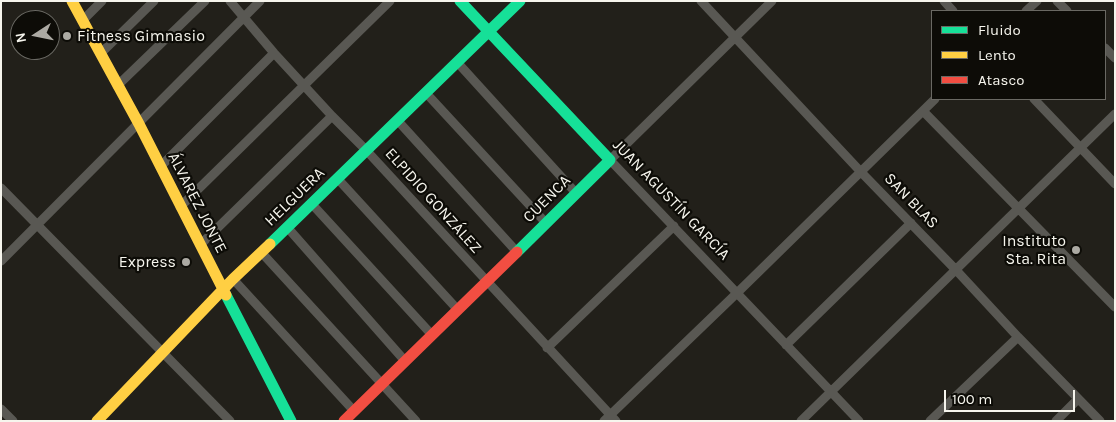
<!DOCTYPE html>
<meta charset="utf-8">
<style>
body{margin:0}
#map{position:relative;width:1116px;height:422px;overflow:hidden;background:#22201a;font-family:Karla,sans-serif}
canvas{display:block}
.frame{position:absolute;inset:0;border:2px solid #f6f5ed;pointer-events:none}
.legend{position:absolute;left:931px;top:10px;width:175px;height:90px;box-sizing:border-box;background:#0d0c07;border:1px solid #6a6963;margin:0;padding:6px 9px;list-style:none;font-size:15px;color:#f6f5ed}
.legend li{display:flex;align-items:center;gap:10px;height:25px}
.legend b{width:25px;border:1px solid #6a6963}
.north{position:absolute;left:10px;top:10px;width:50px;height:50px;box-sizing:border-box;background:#0d0c07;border:1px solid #6a6963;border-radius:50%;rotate:259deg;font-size:14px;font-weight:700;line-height:20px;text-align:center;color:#f6f5ed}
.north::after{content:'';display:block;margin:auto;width:18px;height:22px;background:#acaaa3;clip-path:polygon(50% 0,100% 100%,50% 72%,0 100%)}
.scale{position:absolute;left:944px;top:390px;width:131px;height:22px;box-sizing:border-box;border:2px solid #f6f5ed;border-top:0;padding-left:6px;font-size:15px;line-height:18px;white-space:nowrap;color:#f6f5ed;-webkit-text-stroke:4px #0d0c07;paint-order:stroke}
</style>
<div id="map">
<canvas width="1116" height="422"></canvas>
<div class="frame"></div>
<ul class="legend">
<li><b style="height:6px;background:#16e098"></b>Fluido</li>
<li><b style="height:6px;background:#ffcf43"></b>Lento</li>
<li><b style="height:6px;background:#f24e42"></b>Atasco</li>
</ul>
<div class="north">N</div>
<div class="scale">100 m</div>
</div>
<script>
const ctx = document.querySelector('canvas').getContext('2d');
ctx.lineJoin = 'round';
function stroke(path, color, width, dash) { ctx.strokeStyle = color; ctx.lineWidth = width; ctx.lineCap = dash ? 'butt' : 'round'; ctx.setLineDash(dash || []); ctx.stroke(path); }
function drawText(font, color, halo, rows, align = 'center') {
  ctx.font = font + ' Karla,sans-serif'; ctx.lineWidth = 4.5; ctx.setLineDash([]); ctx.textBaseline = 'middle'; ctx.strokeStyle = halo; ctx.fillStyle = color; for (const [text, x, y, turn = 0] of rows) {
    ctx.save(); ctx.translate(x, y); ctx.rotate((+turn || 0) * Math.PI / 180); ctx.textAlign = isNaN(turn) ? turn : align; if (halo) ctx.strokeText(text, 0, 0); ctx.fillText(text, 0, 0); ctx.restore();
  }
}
stroke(new Path2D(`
 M230 1 274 53 332 116 366 150 616 421
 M701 1 860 171 956 270 1018 337 1100 421
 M772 1 610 160 859 421
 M944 1 953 11
 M1057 1 1067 11
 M1026 11 1037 1
 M82 21 102 1
 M1105 48 1115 58
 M100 54 154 1
 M457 62 576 193
 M117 86 205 1
 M426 93 546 223
 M1034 99 1115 184
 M923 111 1115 307
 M398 121 517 252
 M160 167 274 53
 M337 178 458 310
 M1 188 230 421
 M311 203 432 335
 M180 207 390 1
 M287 227 405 361
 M200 245 332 116
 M261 252 416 421
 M1 261 260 1
 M233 279 354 411
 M786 345 911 223
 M547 348 674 226
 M1 409 13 421
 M604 421 737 293 935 99
 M801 421 1115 114
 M930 421 1018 337
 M1056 421 1078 399`), '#595853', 9);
stroke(new Path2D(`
 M460 1 610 160 517 252
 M270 244 520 1
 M226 295 291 421`), '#16e098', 11);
stroke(new Path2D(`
 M72 1 139 124 226 295
 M97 421 233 279 270 244`), '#ffcf43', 11);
stroke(new Path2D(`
 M344 421 517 252`), '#f24e42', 11);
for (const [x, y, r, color] of [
 [67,36,5,"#acaaa3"],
 [1076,250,5,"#acaaa3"],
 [186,262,5,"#acaaa3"]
]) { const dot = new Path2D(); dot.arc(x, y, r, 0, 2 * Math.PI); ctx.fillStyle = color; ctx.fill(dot); stroke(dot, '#0d0c07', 2); }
drawText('16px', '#f6f5ed', '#0d0c07', [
 ["Fitness Gimnasio",77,36,"left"],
 ["Instituto",1066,241],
 ["Sta. Rita",1066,259],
 ["Express",176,262]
], 'right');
drawText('16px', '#f6f5ed', '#0d0c07', [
 ["HELGUERA",295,197,-44],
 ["CUENCA",547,199,-45],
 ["JUAN AGUSTÍN GARCÍA",671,200,46],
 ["ELPIDIO GONZÁLEZ",433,201,48],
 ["SAN BLAS",911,201,46],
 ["ÁLVAREZ JONTE",197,203,63]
]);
</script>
